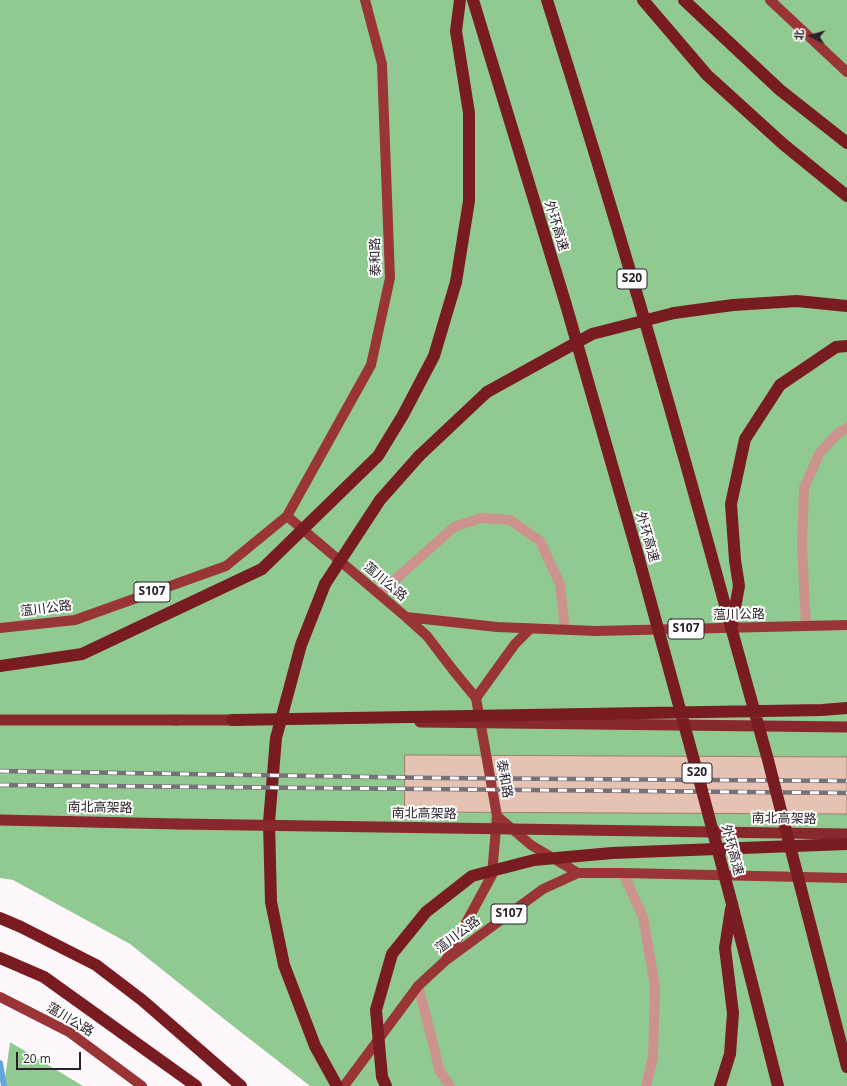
<!DOCTYPE html>
<meta charset="utf-8">
<style>
body{margin:0}
#map{position:relative;width:847px;height:1086px;overflow:hidden;background:#fef8fd;font-family:"Open Sans","Noto Sans SC",sans-serif}
canvas{display:block}
.north{position:absolute;left:791px;top:16px;width:40px;height:40px;-webkit-text-stroke:3px #fff;paint-order:stroke;rotate:275deg;font-size:11px;font-weight:700;line-height:16px;text-align:center;color:#2a212a}
.north::after{content:'';display:block;margin:auto;width:14px;height:18px;background:#2a212a;clip-path:polygon(50% 0,100% 100%,50% 72%,0 100%)}
.scale{position:absolute;left:16px;top:1052px;width:65px;height:18px;box-sizing:border-box;border:2px solid #2a212a;border-top:0;padding-left:5px;font-size:12px;line-height:14px;white-space:nowrap;color:#2a212a;-webkit-text-stroke:3px #fff;paint-order:stroke}
</style>
<div id="map">
<canvas width="847" height="1086"></canvas>
<div class="north">北</div>
<div class="scale">20 m</div>
</div>
<script>
const ctx = document.querySelector('canvas').getContext('2d');
ctx.lineJoin = 'round';
function fill(path, color) { ctx.fillStyle = color; ctx.fill(path, 'evenodd'); }
function stroke(path, color, width, dash) { ctx.strokeStyle = color; ctx.lineWidth = width; ctx.lineCap = dash ? 'butt' : 'round'; ctx.setLineDash(dash || []); ctx.stroke(path); }
function drawText(font, color, halo, rows, align = 'center') {
  ctx.font = font + ' "Open Sans","Noto Sans SC",sans-serif'; ctx.lineWidth = 4; ctx.setLineDash([]); ctx.textBaseline = 'middle'; ctx.strokeStyle = halo; ctx.fillStyle = color; for (const [text, x, y, turn = 0] of rows) {
    ctx.save(); ctx.translate(x, y); ctx.rotate((+turn || 0) * Math.PI / 180); ctx.textAlign = isNaN(turn) ? turn : align; if (halo) ctx.strokeText(text, 0, 0); ctx.fillText(text, 0, 0); ctx.restore();
  }
}
fill(new Path2D(`
 M0 0H847V1086H310L224 1019 130 944 13 880 0 878Z
 M10 1042 83 1086H4Z`), '#90ca91');
stroke(new Path2D(`
 M0 1063 4 1086`), '#64a6d7', 6);
const building = new Path2D(`
 M405 755 847 757V814L405 812Z`);
fill(building, '#e6c2b3');
stroke(building, '#9f7e70', 1);
stroke(new Path2D(`
 M379 594 454 527 481 518 510 520 540 541 560 584 565 630
 M806 626 802 545 804 488 819 454 837 434 847 428
 M623 873 643 917 655 986 653 1057 646 1086
 M418 986 435 1051 439 1070 450 1086`), '#cc928e', 10);
stroke(new Path2D(`
 M770 0 847 72
 M287 516 406 617 427 636 453 670 476 698 497 816 492 875 447 958
 M406 617 497 627 596 631 847 625
 M0 628 75 620 226 566 287 516 371 365 390 278 382 64 365 0
 M476 698 515 644 530 629
 M497 816 531 845 578 873
 M0 997 69 1032 142 1086
 M344 1086 418 986 445 961 543 889 578 873H623L847 878`), '#993536', 10);
stroke(new Path2D(`
 M0 720H176
 M0 820 178 824`), '#89282c', 11);
stroke(new Path2D(`
 M473 0 566 305 639 559
 M547 0C613 208 674 417 731 627
 M643 0 707 75 783 144 847 196
 M684 0 780 90 847 143
 M456 282 469 201V113L456 31 460 0
 M674 313 733 305 797 301 847 306
 M419 456 487 392
 M325 584 301 645 276 738 269 822 271 902 284 965 315 1046 337 1086
 M732 624 739 586 735 560 731 504 745 439 780 385 836 347 847 346
 M799 881 847 1067
 M732 904 778 1086
 M0 918 21 927 96 965 142 1000 241 1086
 M0 958 44 977 196 1086
 M720 1086 730 1054 733 1013 725 948 731 909`), '#791c21', 12);
const rail = new Path2D(`
 M0 771 435 778 847 781
 M0 785 847 793`);
stroke(rail, '#787078', 4.5);
stroke(rail, '#fff', 3, [9]);
stroke(new Path2D(`
 M176 720H240
 M420 722 847 727
 M178 824 847 834`), '#89282c', 11);
stroke(new Path2D(`
 M487 392 592 334 674 313
 M639 559 699 779 732 904
 M325 584 380 500 419 456
 M731 627 768 760 799 881
 M0 666 82 654 262 569 378 456 403 415 434 356 456 282
 M232 720 822 710 847 708
 M386 1086 382 1077 376 1010 392 954 426 912 472 876 534 860 612 853 847 844`), '#791c21', 12);
for (const [x, y, w] of [
 [632,279,30],
 [152,592,36],
 [686,629,36],
 [697,773,30],
 [509,914,36]
]) { const box = new Path2D(); box.roundRect(x - w / 2, y - 10, w, 20, 3); ctx.fillStyle = '#fff'; ctx.fill(box); stroke(box, '#2a212a', 1); }
drawText('bold 12px', '#2a212a', null, [
 ["S20",632,279],
 ["S107",152,592],
 ["S107",686,629],
 ["S20",697,773],
 ["S107",509,914]
]);
drawText('13px', '#2a212a', '#fff', [
 ["外环高速",556,226,73],
 ["泰和路",376,257,-91],
 ["外环高速",647,537,74],
 ["蕰川公路",385,582,40],
 ["蕰川公路",46,609,-7],
 ["蕰川公路",739,615,-1],
 ["泰和路",504,779,80],
 ["南北高架路",100,808,1],
 ["南北高架路",424,814,1],
 ["南北高架路",784,819,1],
 ["外环高速",732,850,75],
 ["蕰川公路",458,935,-37],
 ["蕰川公路",70,1020,31]
]);
</script>
